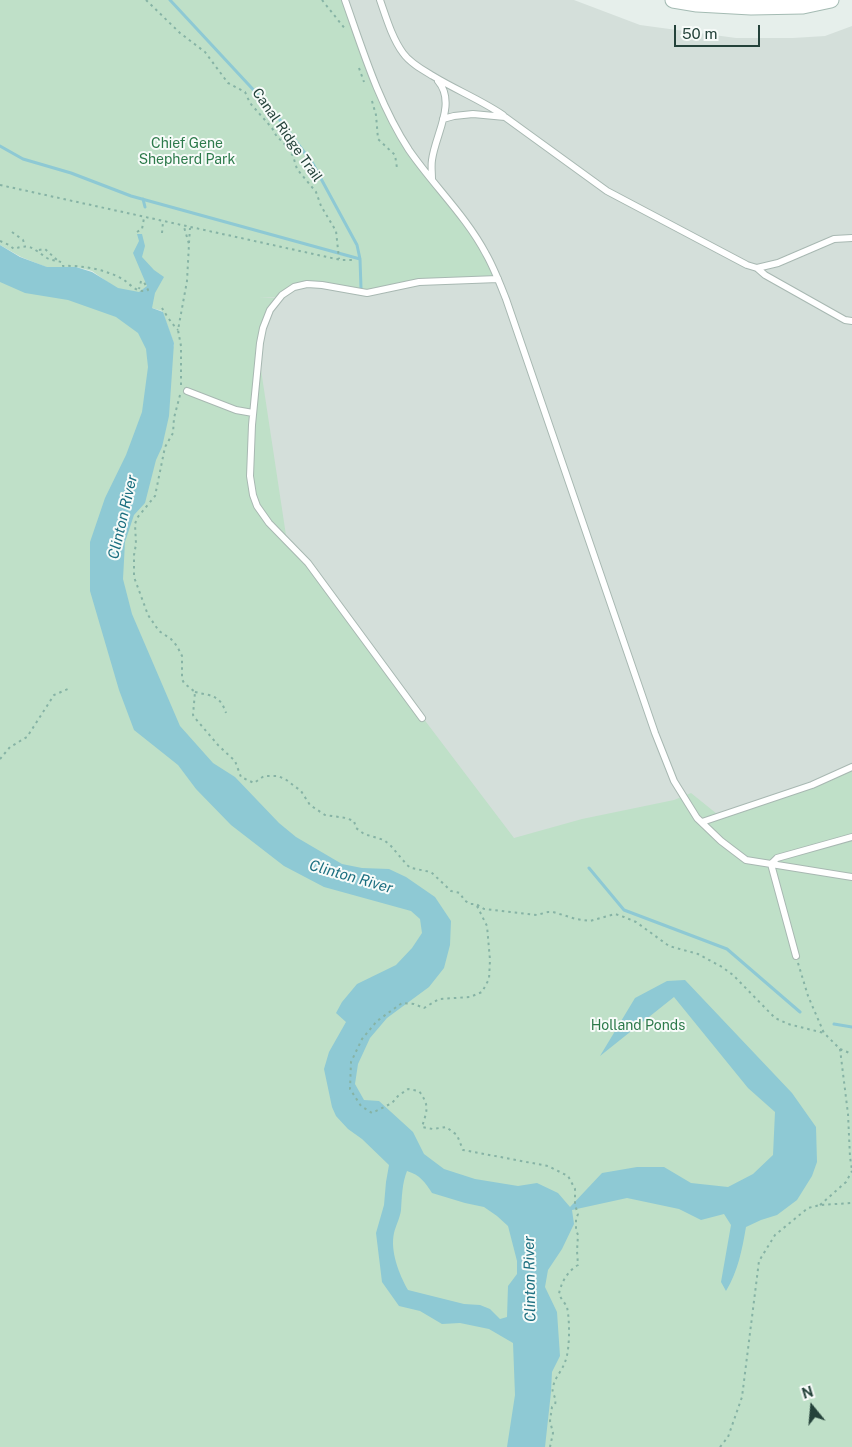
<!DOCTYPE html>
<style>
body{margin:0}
#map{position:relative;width:852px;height:1447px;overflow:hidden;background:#e6efeb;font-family:"Public Sans",sans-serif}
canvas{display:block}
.north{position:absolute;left:787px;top:1382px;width:50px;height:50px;-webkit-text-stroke:4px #f7fbf9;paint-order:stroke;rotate:343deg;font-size:14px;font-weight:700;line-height:20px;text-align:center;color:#24423a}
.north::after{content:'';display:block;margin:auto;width:18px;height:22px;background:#24423a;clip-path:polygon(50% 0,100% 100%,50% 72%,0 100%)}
.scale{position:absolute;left:674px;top:25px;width:86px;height:22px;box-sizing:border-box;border:2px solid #24423a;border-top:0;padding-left:6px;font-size:15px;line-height:18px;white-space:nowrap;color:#24423a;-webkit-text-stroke:4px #f7fbf9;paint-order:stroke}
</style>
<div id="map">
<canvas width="852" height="1447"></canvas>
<div class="north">N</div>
<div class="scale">50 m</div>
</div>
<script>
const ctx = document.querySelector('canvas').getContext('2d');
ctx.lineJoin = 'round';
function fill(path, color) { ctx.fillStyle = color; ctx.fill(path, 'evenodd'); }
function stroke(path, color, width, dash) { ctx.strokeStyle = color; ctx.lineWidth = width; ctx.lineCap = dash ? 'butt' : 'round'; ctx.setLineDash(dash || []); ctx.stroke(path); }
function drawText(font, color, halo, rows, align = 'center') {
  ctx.font = font + ' "Public Sans",sans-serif'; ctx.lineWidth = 4; ctx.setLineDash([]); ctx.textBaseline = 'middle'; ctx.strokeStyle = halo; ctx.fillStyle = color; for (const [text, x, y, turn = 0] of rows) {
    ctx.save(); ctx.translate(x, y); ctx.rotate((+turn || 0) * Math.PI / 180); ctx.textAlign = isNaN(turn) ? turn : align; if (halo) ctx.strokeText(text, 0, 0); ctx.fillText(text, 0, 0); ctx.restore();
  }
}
fill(new Path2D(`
 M341 0H574L640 25 736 38H793L825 36 852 26V774L756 807 518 865 181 458 188 284 411 165Z`), '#d4dfda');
fill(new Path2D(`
 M0 0H343L389 119 469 229 484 254 495 277 420 280 367 292 307 282 278 297 259 298H275L267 309 258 350 287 542 304 561 514 838 582 819 674 800 691 793 717 814 852 769V1447H0V262L106 300 164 352 174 346V344L162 311 152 308 117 289 92 271 76 267H46L21 257 0 245Z`), '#bfe0c8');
fill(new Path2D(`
 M137 234H142L145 246 142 257 154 270 164 277 155 293 152 308 163 312 174 343 169 416 162 447 156 460 145 503 134 515 125 542 123 579 132 614 180 726 213 763 235 777 279 823 296 837 342 864 362 868 389 869 406 877 435 897 451 921 450 945 444 968 429 987 387 1018 370 1038 358 1064 355 1084 364 1100 379 1101 413 1132 424 1154 444 1169 475 1179 518 1186 537 1183 558 1193 570 1207 602 1173 637 1167H664L691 1183 728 1187 753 1174 773 1155 775 1112 748 1088 674 997 600 1056 635 998 667 981 685 980 792 1093 816 1127 817 1162 812 1176 797 1200 777 1215 761 1220 746 1227C742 1250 738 1271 726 1291L721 1282 731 1225 724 1214 701 1220 679 1209 627 1198 572 1210 574 1224 562 1249 548 1270 545 1287 557 1312 560 1356 552 1372 551 1392 545 1447H507L515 1395 513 1343 489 1329 460 1323 442 1324 420 1311 399 1306 382 1282 376 1233 384 1205 386 1182 389 1165 362 1139 348 1129 336 1116 332 1107 324 1069 329 1052 346 1022 336 1013 342 1002 357 984 396 965 412 948 422 933 420 919 411 911 324 887 284 866 231 825 196 789 178 765 134 730 119 690 90 591V542L105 498 126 455 142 412 148 367 146 349 138 333 116 317 68 300 25 293 0 282V245L20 257 47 267H76L92 272 118 288 139 292 147 286 133 253 139 241ZM407 1171C420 1175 425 1182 432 1193L465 1203 484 1207 497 1216 508 1226 517 1261V1274L508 1286 507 1317 500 1319 490 1309 480 1305 464 1304 408 1290C399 1274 390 1251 394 1233 396 1225 400 1218 401 1210 402 1196 402 1184 407 1171Z`), '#8ec9d4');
stroke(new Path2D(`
 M170 0 274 112 313 164 357 245 360 259 361 288
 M0 146 23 159 71 173 131 196 360 259
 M143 199 145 207
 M589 868 624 910 727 949 800 1012
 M834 1024 852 1027`), '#8ec9d4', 3);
const service = new Path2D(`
 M345 0C363 51 379 104 409 150 433 185 466 216 486 254 494 268 500 284 506 299L655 733 674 781 697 818 721 841 746 860 771 864 796 956
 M380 0C386 17 392 38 403 53 410 63 423 70 433 76 456 90 481 100 503 115
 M443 119 454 116 473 114 505 117 607 191 747 265 757 268 765 275 845 320 852 321
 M432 179C432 173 431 166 432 160 435 135 457 103 438 81
 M757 268 778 263 834 239 852 238
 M187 391 236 410 253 413
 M422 718 308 563 269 523 257 506 253 495 250 476 252 425 260 343 263 328 270 310 282 295 294 287 307 284 322 285 367 293 419 282 498 279
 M702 822 812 785 852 767
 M771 864 777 858 852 837
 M771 864 852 877`);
const secondary = new Path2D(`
 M673 0 697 4 751 7 803 6 831 0`);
stroke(service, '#a8b8b2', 8);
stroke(secondary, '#a4bbb3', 17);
stroke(new Path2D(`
 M146 0 180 33 205 52 228 83 245 92 250 103 272 128 277 137 283 142 293 156 297 169 316 192 321 206 336 231 339 259
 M322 0 346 30
 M359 68 364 82
 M372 101 376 115 378 139 395 155 397 168
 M0 185 318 255 341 260H352
 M12 232 23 240 25 245
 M137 232 142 229 144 218
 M162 233 163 222
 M0 241 9 245 14 249C31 243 33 249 47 258 52 261 57 260 63 263V266C82 265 108 270 124 280 131 285 138 294 148 290L144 282 141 281 139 289
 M189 243 190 228
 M39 250 45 249 57 260
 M162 308C166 315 172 324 178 330
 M181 385V346L178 330 187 281 189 244 184 227
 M180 395 174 418 173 433 165 447 155 496 137 518 135 524 136 544 134 555V577L148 615 159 631 171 639 177 646 182 656V679L184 683 195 692 193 715 195 718 218 745 235 761 241 777 254 783 264 776H278L285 779 301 791 310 805 325 815 346 818 354 821 356 828 364 834 384 840 391 846 407 865 411 868 431 872 451 891 460 893 464 900 470 904H476L484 909 537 915 548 912H553L576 919 590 921 615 914 624 917 636 922 669 946 698 954 722 967 733 975 775 1018 788 1024 824 1033
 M195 692C212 696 220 695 226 713
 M0 759 10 747 27 737 54 695 68 689
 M477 906 487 926 490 960 489 979 482 992 470 997 439 999 424 1008 414 1004 402 1003 377 1021 362 1039 351 1062 350 1089 361 1106 372 1113 392 1103 398 1096 408 1089 419 1091C430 1106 427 1110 422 1127L433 1129 446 1127 457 1135 463 1150 548 1166 568 1176 575 1189V1205L578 1214 576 1219V1230L578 1235 577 1251 578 1265C568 1271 561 1282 559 1294 561 1299 565 1303 567 1307 570 1321 570 1350 565 1362 562 1371 555 1377 553 1387 551 1394 557 1396 555 1405L552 1407 550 1421 553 1433 550 1447
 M798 963 808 996 824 1033 840 1049 852 1054
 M840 1049 848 1114 850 1157 852 1170
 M820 1205 846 1182 852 1171
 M720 1447 728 1437 742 1397 759 1261 775 1235 808 1208 820 1205 852 1203`), '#86b3a5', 2, [2.5, 4]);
stroke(service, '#fff', 6);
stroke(secondary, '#fff', 15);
drawText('14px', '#24423a', '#f7fbf9', [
 ["Canal Ridge Trail",287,135,55]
]);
drawText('14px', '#2d7a4b', '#f7fbf9', [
 ["Chief Gene",187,144],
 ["Shepherd Park",187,160],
 ["Holland Ponds",638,1026]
]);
drawText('italic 15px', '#1c6f80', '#f7fbf9', [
 ["Clinton River",123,517,-77],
 ["Clinton River",351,877,16],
 ["Clinton River",530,1279,-91]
]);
</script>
